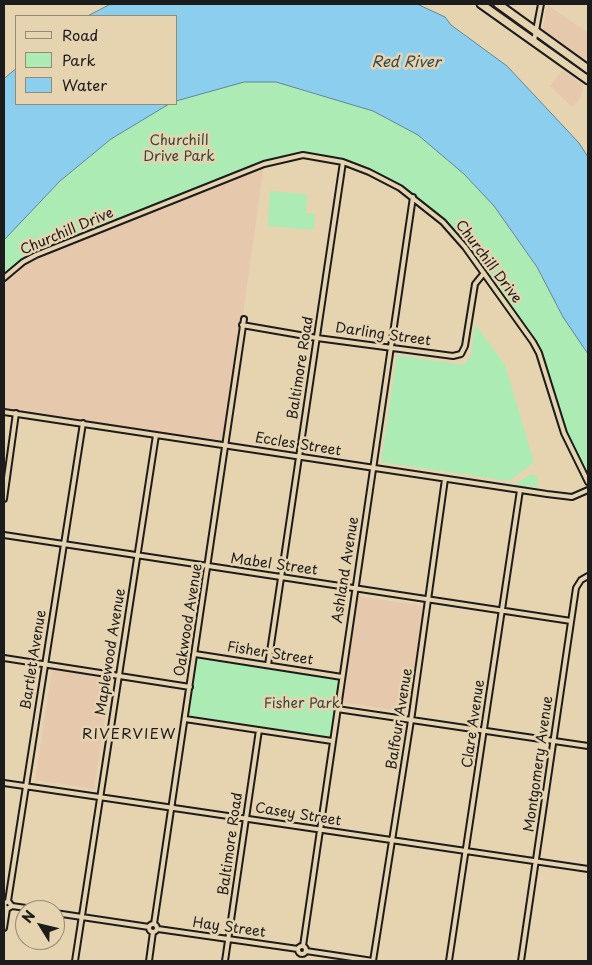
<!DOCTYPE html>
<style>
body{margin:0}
#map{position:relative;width:592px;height:965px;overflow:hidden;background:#e6d4b1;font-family:"Playpen Sans",sans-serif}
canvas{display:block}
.frame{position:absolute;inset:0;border:5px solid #1c1c1c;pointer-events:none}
.legend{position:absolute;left:15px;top:15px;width:162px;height:90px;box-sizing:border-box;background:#e6d4b1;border:1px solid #958a75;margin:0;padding:6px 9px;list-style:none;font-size:15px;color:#1c1c1c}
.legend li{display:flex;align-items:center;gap:10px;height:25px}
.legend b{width:25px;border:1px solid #958a75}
.north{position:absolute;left:15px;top:900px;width:50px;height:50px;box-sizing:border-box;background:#e6d4b1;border:1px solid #958a75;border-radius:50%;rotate:306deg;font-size:14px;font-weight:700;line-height:20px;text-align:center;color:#1c1c1c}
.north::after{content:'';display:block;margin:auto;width:18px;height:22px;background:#1c1c1c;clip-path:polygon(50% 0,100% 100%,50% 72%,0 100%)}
</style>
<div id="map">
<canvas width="592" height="965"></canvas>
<div class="frame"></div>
<ul class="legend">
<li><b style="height:6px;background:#e6d4b1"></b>Road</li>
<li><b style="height:14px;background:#acebb3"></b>Park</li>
<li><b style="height:14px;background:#8cceed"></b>Water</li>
</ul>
<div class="north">N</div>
</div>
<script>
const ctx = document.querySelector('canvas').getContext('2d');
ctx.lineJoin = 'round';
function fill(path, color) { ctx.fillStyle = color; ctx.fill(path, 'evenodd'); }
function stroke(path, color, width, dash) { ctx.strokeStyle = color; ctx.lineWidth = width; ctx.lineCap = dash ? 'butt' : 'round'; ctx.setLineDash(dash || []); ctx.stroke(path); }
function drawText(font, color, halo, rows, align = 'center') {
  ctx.font = font + ' "Playpen Sans",sans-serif'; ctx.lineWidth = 5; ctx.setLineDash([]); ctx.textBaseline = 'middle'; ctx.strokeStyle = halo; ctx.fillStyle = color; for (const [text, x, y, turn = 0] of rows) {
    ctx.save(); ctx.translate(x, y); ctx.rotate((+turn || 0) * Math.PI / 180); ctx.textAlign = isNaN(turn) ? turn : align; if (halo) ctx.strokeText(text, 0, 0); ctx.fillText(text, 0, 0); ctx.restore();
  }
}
fill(new Path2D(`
 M547 5 588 33 587 58 584 60 543 29Z
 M563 70 583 85 581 97 572 107 550 86Z
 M264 164 225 445 4 412V278L23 262Z
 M357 596 424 606 408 712 341 702Z
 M52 669 111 678 94 789 35 780Z`), '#e6c8ac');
fill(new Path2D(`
 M244 82H276L373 111 418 135 464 174 494 206 537 268 563 317 588 354V482L569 444 539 353 452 231 400 188 343 162 303 155 283 158 23 262 4 278V240C41 201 77 161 123 132 140 122 155 104 176 104V101L185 97Z
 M270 191 307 194 306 213 315 214 314 230 268 226Z
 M475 324 505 365 534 462 509 481 381 462 397 355 463 365 471 356Z
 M531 474 538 477 537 487 514 485Z
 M197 658 339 679 331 739 189 716Z`), '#acebb3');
const water = new Path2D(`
 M111 4H417L445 17 451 25 507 66 579 143 588 157V354L563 317 537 267 494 206 464 174 418 135 373 111 276 82H244L176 101V16H88Z
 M16 69V104H169L111 139 60 181 4 240V79Z`);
fill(water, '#8cceed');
stroke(water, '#5f8799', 1);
const street = new Path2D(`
 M534 41 541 4
 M4 278 23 262 36 255 264 164 303 155 343 162 369 172 400 188 443 222 465 247 533 342 539 353 564 433 588 482
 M242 325 317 338 453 356 461 354 465 346 475 284 484 273
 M4 412 547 494 572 497 588 490
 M4 499 16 413
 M4 535 571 621
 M195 654 342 677
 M4 658 190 687
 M268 665 343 162
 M337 709 588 746
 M185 719 332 741
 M4 783 588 869
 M8 901 83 423
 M4 904 8 901 12 906 7 909 4 906
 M12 906 40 910
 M55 913 149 927
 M149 928a4 4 0 1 1 8 0a4 4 0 1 1-8 0Z
 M154 924 244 319
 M4 928 7 909
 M158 929 298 949
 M298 950a4 4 0 1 1 8 0a4 4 0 1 1-8 0Z
 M303 946 413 197
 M306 951 373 961
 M75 961 156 435
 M149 961 153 932
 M225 961 259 730
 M373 961 412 714 445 479
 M449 961 520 490
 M521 961 576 588 581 580 588 576`);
const highway = new Path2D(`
 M481 4 588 80
 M498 4 588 69`);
stroke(street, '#1c1c1c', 8);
stroke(highway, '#1c1c1c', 11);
stroke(street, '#e6d4b1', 4);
stroke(highway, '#e6d4b1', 7);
drawText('14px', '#39453a', '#e6d4b1', [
 ["Churchill",179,141],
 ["Drive Park",179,157],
 ["Fisher Park",302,704]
]);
drawText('14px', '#1c1c1c', '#e6d4b1', [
 ["Churchill Drive",67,232,-23],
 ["Churchill Drive",488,262,53],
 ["Darling Street",383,335,8],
 ["Baltimore Road",301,368,-81],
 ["Eccles Street",298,445,9],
 ["Mabel Street",274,565,8],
 ["Ashland Avenue",346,570,-81],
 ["Oakwood Avenue",189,620,-81],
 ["Maplewood Avenue",111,652,-81],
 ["Fisher Street",270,654,9],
 ["Bartlet Avenue",34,660,-81],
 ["Balfour Avenue",400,719,-81],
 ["Clare Avenue",474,724,-82],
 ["Montgomery Avenue",539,764,-82],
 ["Casey Street",298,815,9],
 ["Baltimore Road",231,844,-82],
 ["Hay Street",229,928,8]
]);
drawText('italic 15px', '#384850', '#e6d4b1', [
 ["Red River",406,63]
]);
ctx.letterSpacing = '1px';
drawText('15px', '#1c1c1c', '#e6d4b1', [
 ["RIVERVIEW",129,735]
]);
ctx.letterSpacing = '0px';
</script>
